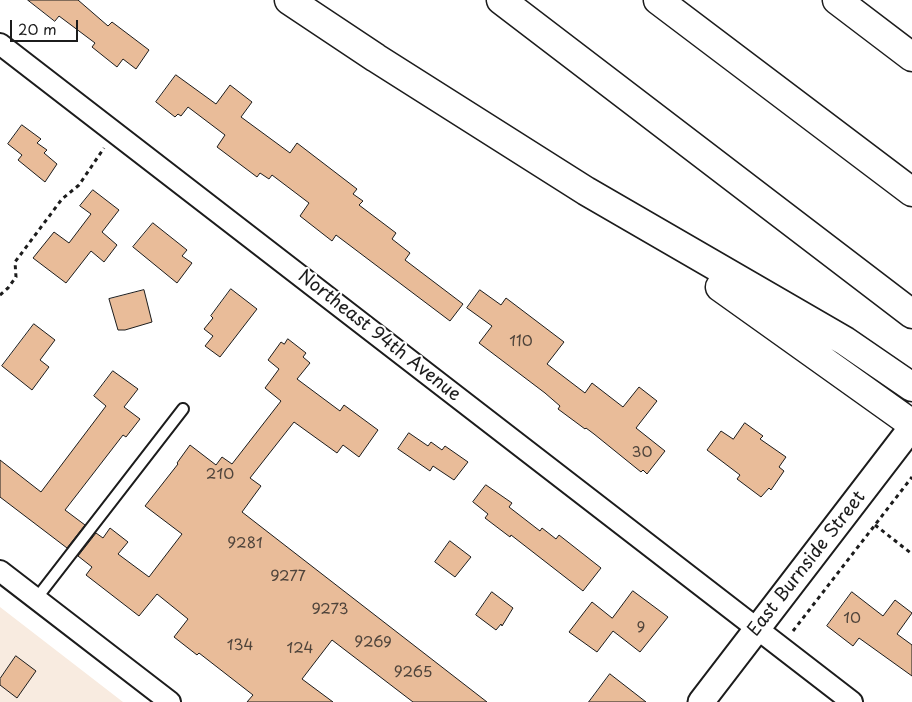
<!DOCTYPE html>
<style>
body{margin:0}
#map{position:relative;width:912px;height:702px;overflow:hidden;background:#fff;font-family:"Playpen Sans",sans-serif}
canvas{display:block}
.scale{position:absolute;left:10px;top:20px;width:68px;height:22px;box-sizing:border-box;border:2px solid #1c1c1c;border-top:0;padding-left:6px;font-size:15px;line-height:18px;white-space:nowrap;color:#1c1c1c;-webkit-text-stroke:4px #fff;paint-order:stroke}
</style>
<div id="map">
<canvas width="912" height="702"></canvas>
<div class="scale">20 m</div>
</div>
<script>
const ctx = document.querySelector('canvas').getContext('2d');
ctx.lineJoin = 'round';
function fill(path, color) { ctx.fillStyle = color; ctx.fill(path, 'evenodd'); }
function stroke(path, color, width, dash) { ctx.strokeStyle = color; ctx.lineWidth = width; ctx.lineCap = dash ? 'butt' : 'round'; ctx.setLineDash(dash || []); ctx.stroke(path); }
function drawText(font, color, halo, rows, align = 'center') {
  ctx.font = font + ' "Playpen Sans",sans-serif'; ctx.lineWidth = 4; ctx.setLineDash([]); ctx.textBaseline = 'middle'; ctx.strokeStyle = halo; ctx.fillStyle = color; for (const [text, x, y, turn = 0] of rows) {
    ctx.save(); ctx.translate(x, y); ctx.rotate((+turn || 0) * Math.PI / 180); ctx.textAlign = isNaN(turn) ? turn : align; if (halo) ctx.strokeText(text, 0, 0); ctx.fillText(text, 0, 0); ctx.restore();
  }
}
fill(new Path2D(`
 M0 607 123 702H0Z`), '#f8ebe0');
const building = new Path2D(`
 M28 0H78L108 26 112 22 149 50 136 69 123 59 117 67 92 47 95 43 59 16 55 21Z
 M176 75 216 104 230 85 252 102 241 117 290 153 297 143 357 189 353 194 363 201 359 205 396 233 392 239 410 253 405 260 463 304 450 321 336 235 332 241 300 216 309 203 272 175 269 179 260 173 257 177 217 147 225 135 188 107 181 116 178 114 175 117 156 102Z
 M22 125 41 139 37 143 47 150 44 153 57 164 45 182 18 160 22 155 8 144Z
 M93 190 119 210 102 232 117 245 104 262 91 251 66 283 33 258 54 232 69 243 91 214 80 206Z
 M153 223 187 250 182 256 192 263 177 283 133 247Z
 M231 289 257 309 220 357 205 346 213 336 204 329 213 318 211 316Z
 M144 290 152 322 125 330H118L109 299Z
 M480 290 501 305 506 298 564 342 547 364 585 393 592 383 623 407 639 387 657 401 636 428 665 451 647 474 643 470 641 472 594 434 586 428 585 429 558 409 560 406 545 393 479 343 492 326 467 308Z
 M34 324 55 340 40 360 49 367 32 390 2 366Z
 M288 339 306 353 303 357 310 363 297 379 340 411 344 405 378 430 359 457 343 445 337 453 294 422 250 478 261 486 242 512 487 702H413L332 640 302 679 333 702H247L253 695 199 653 197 655 174 637 188 619 157 594 139 616 86 575 92 567 78 556 96 533 103 538 110 528 128 542 118 554 149 577 182 534 145 506 178 464 177 463 190 445 216 465 222 457 232 464 281 401 265 388 279 369 268 360 281 342 284 344Z
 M113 371 138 389 124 407 140 419 126 437 123 435 65 510 85 525 67 548 0 497V460L41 492 106 406 94 396Z
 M745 423 763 436 760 439 786 457 779 467 784 471 771 490 769 488 761 497 737 479 740 475 707 450 721 431 733 439Z
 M409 433 428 446 431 442 442 450 445 446 468 462 454 480 433 466 430 471 398 449Z
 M486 485 512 503 509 507 540 531 542 528 556 539 559 535 601 568 583 591 511 535 510 537 485 518 488 514 473 502Z
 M450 541 471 557 455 577 435 562Z
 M633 591 668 617 640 652 613 631 597 652 569 632 592 602 612 618Z
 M492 592 513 608 502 626 501 624 496 630 476 615Z
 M852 592 883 616 895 600 912 613 897 634 912 645V676L859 638 853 646 827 626Z
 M16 656 36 671 17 698 0 685V679Z
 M610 674 646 702H589Z`);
fill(building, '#e9bc99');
stroke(building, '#1c1c1c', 1);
const service = new Path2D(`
 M36 599 183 409`);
const minor = new Path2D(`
 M0 44 852 702
 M0 571 170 702`);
const tertiary = new Path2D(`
 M701 702 912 427`);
const motorway = new Path2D(`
 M289 0 376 58 586 191 845 341 912 387
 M501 0 912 314
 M658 0 912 192
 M837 0 912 57
 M720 287 912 424`);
stroke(service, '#1c1c1c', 14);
stroke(minor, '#1c1c1c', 24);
stroke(tertiary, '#1c1c1c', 29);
stroke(motorway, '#1c1c1c', 31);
stroke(new Path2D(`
 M0 295 8 288 16 277 15 262 62 199 79 185 104 148
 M875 525 912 554
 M793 631 912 477`), '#1c1c1c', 3, [4, 4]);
stroke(service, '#fff', 10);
stroke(minor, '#fff', 20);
stroke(tertiary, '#fff', 25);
stroke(motorway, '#fff', 28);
drawText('15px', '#4f443b', null, [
 ["110",521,342],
 ["30",642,453],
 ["210",220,475],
 ["9281",245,544],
 ["9277",288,577],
 ["9273",330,610],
 ["10",852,619],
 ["9",641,628],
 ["9269",373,643],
 ["134",240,646],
 ["124",300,649],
 ["9265",413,673]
]);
drawText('18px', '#1c1c1c', '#fff', [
 ["Northeast 94th Avenue",379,336,38],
 ["East Burnside Street",807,564,-52]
]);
</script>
